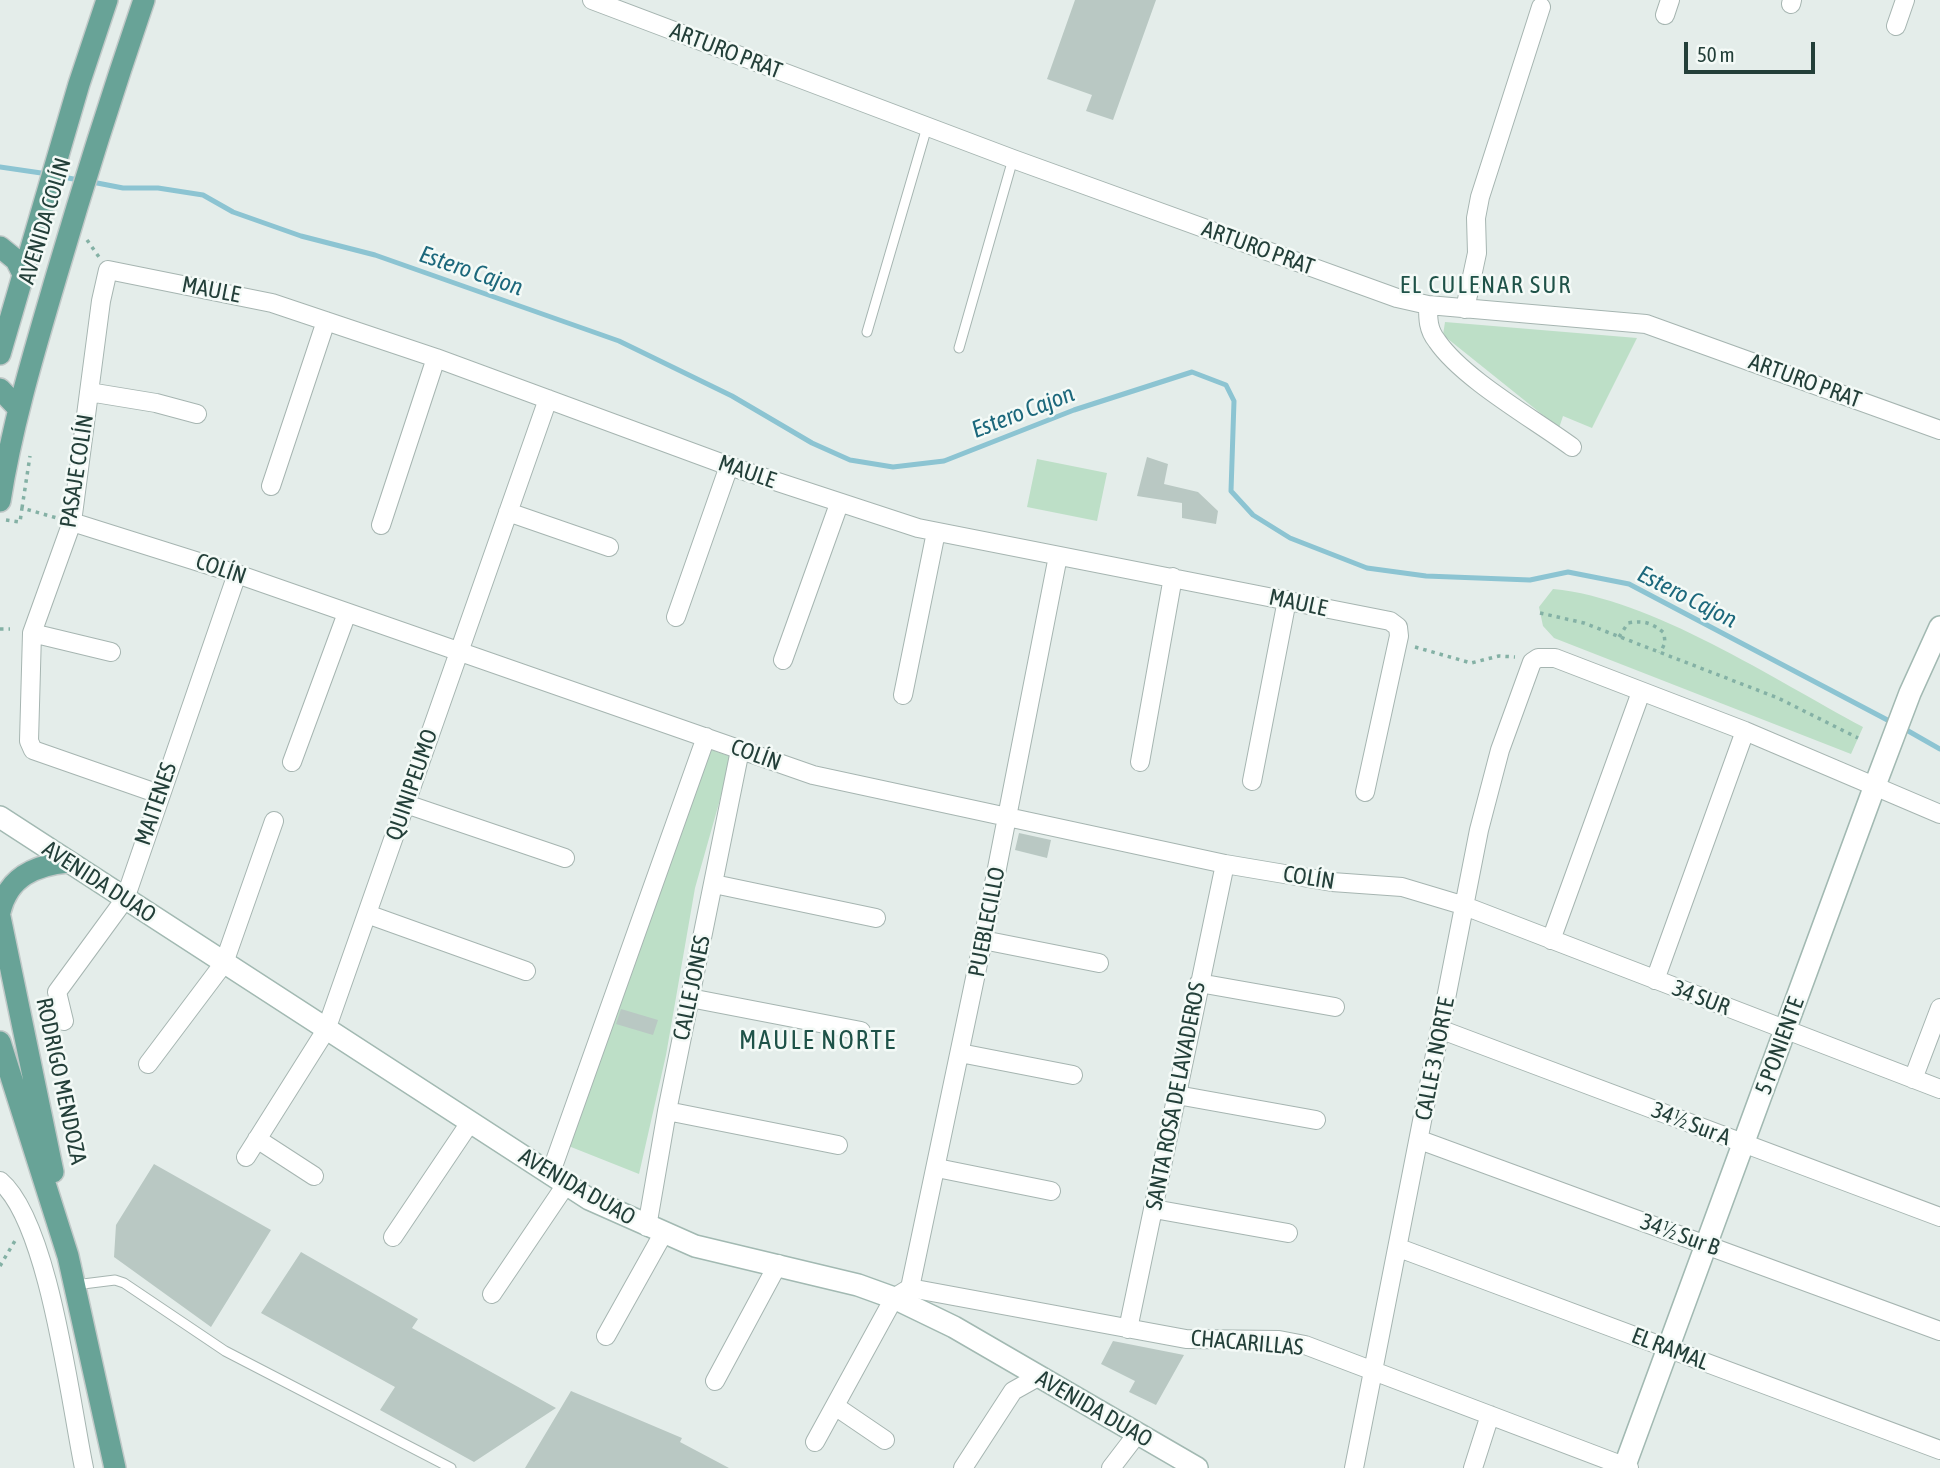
<!DOCTYPE html>
<meta charset="utf-8">
<style>
body{margin:0}
#map{position:relative;width:1940px;height:1468px;overflow:hidden;background:#e4edea;font-family:"Asap Condensed",sans-serif}
canvas{display:block}
.scale{position:absolute;left:1684px;top:42px;width:131px;height:32px;box-sizing:border-box;border:4px solid #233f39;border-top:0;padding-left:9px;font-size:21px;line-height:24px;white-space:nowrap;color:#233f39;-webkit-text-stroke:5px #f4faf7;paint-order:stroke}
</style>
<div id="map">
<canvas width="1940" height="1468"></canvas>
<div class="scale">50 m</div>
</div>
<script>
const ctx = document.querySelector('canvas').getContext('2d');
ctx.lineJoin = 'round';
function fill(path, color) { ctx.fillStyle = color; ctx.fill(path, 'evenodd'); }
function stroke(path, color, width, dash) { ctx.strokeStyle = color; ctx.lineWidth = width; ctx.lineCap = dash ? 'butt' : 'round'; ctx.setLineDash(dash || []); ctx.stroke(path); }
function drawText(font, color, halo, rows, align = 'center') {
  ctx.font = font + ' "Asap Condensed",sans-serif'; ctx.lineWidth = 5; ctx.setLineDash([]); ctx.textBaseline = 'middle'; ctx.strokeStyle = halo; ctx.fillStyle = color; for (const [text, x, y, turn = 0] of rows) {
    ctx.save(); ctx.translate(x, y); ctx.rotate((+turn || 0) * Math.PI / 180); ctx.textAlign = isNaN(turn) ? turn : align; if (halo) ctx.strokeText(text, 0, 0); ctx.fillText(text, 0, 0); ctx.restore();
  }
}
fill(new Path2D(`
 M1445 322 1637 338 1592 428 1563 416 1559 428 1443 335Z
 M1037 459 1107 473 1097 521 1027 507Z
 M1553 589C1651 598 1775 680 1863 727L1851 754 1554 638 1543 626 1539 607Z
 M709 749 732 757 695 888 666 1055 639 1174 566 1145Z`), '#bddfc7');
stroke(new Path2D(`
 M0 167 48 174
 M57 176 79 180
 M92 182 123 188H158L203 195 233 212 301 236 375 255 619 341 732 396 812 443 850 460 893 467 944 461 1074 410 1192 372 1226 385 1234 401 1231 491 1253 515 1290 538 1367 568 1426 576 1530 580 1568 572 1629 584 1895 724
 M1903 728 1940 749`), '#8cc4d2', 5);
fill(new Path2D(`
 M1075 0H1156L1113 120 1086 111 1092 95 1047 79Z
 M1147 457 1168 464 1164 484 1198 492 1218 511 1216 524 1182 518V503L1137 496Z
 M1019 833 1051 840 1047 858 1015 850Z
 M621 1009 658 1020 653 1035 616 1024Z
 M154 1164 271 1230 211 1327 114 1257 116 1225Z
 M301 1252 418 1319 412 1328 556 1408 474 1462 380 1410 395 1387 261 1313Z
 M1113 1341 1184 1355 1156 1405 1129 1392 1135 1381 1101 1364Z
 M571 1391 682 1438 680 1442 729 1468H525Z`), '#b9c8c3');
const lane = new Path2D(`
 M867 332 927 127
 M959 348 1013 159
 M75 1285 115 1280 124 1283 225 1351 451 1468`);
const street = new Path2D(`
 M592 0 1013 159 1397 298 1428 305 1646 324 1940 430
 M1791 4 1792 0
 M1665 15 1670 0
 M1896 26 1905 0
 M1428 305C1428 319 1428 330 1437 341 1463 379 1534 419 1572 447
 M1465 309 1477 253 1476 218 1480 197 1541 7
 M89 392 156 403 197 414
 M271 486 326 321
 M508 512 609 547
 M72 522 237 574 813 775 1225 864 1332 882 1402 887 1462 905 1940 1089
 M381 525 436 358
 M676 617 729 466
 M32 633 111 652
 M783 660 839 504
 M903 695 936 532
 M292 762 347 613
 M1140 762 1173 577
 M1252 781 1287 600
 M159 794 33 750 29 741 32 633 72 522 101 301 108 270 272 303 436 358 729 466 918 528 1390 621 1398 627 1399 636 1365 792
 M406 804 565 858
 M714 884 876 918
 M367 914 526 971
 M983 940 1099 963
 M1551 940 1641 692
 M1655 980 1745 731
 M1199 983 1335 1007
 M690 998 861 1031
 M64 1021 57 992 125 899 237 574
 M1442 1030 1940 1217
 M960 1053 1073 1075
 M148 1064 224 963 274 821
 M1913 1079 1940 1008
 M1177 1095 1316 1120
 M667 1111 838 1145
 M257 1139 314 1176
 M1420 1140 1940 1331
 M246 1157 326 1030 548 399
 M937 1168 1051 1191
 M550 1175 706 737
 M0 1181C49 1222 70 1401 84 1468
 M1154 1209 1288 1233
 M647 1227 667 1111 740 750
 M393 1237 469 1124
 M1399 1248 1940 1450
 M910 1288 983 940 1058 556
 M492 1294 565 1186
 M1128 1329 1225 864
 M606 1336 663 1234
 M715 1381 778 1264
 M835 1406 885 1440
 M815 1442 894 1298 910 1288 1186 1339 1279 1340 1305 1345 1629 1468
 M963 1468 1013 1391 1038 1377
 M1111 1468 1137 1434
 M1354 1468 1479 830 1500 750 1532 662 1538 658H1555L1745 731 1940 814
 M1473 1468 1490 1415`);
const secondary = new Path2D(`
 M0 817 589 1199 695 1246 858 1285 894 1298 954 1327 1197 1468
 M1624 1468 1874 788 1910 693 1940 627`);
const primary = new Path2D(`
 M0 247 16 260 23 274
 M0 354 79 84 107 0
 M0 389 18 408
 M0 501C12 424 35 349 57 274 84 182 113 91 144 0
 M0 912C8 877 35 865 68 862
 M0 917 53 1172
 M0 1042 68 1256 115 1468`);
stroke(lane, '#a6b5b1', 11);
stroke(street, '#a6b5b1', 20);
stroke(secondary, '#a2b9b2', 24);
stroke(primary, '#c1c9c8', 24);
stroke(new Path2D(`
 M87 240 99 257
 M22 508 30 456
 M6 520 20 522 22 508 57 518
 M1540 613 1584 623 1778 698 1858 738
 M0 629H10
 M1619 637 1628 623C1644 620 1652 623 1664 633L1665 643 1660 653
 M1415 647 1471 663 1499 656 1515 657
 M0 1266 16 1239`), '#84b1a5', 3.5, [3.5, 5]);
stroke(lane, '#fff', 9);
stroke(street, '#fff', 18);
stroke(secondary, '#fff', 21);
stroke(primary, '#68a397', 21);
drawText('23px', '#233f39', '#f4faf7', [
 ["ARTURO PRAT",726,51,21],
 ["AVENIDA COLÍN",45,221,-73],
 ["ARTURO PRAT",1258,248,20],
 ["MAULE",211,290,11],
 ["ARTURO PRAT",1805,381,20],
 ["PASAJE COLÍN",77,471,-81],
 ["MAULE",747,472,19],
 ["COLÍN",221,569,19],
 ["MAULE",1298,603,12],
 ["COLÍN",756,755,20],
 ["QUINIPEUMO",412,785,-71],
 ["MAITENES",156,804,-71],
 ["COLÍN",1309,878,9],
 ["AVENIDA DUAO",99,882,33],
 ["PUEBLECILLO",987,922,-79],
 ["CALLE JONES",692,988,-78],
 ["34 SUR",1701,998,21],
 ["5 PONIENTE",1780,1046,-70],
 ["CALLE 3 NORTE",1435,1059,-79],
 ["RODRIGO MENDOZA",61,1081,78],
 ["SANTA ROSA DE LAVADEROS",1176,1096,-79],
 ["34½ Sur A",1691,1124,21],
 ["AVENIDA DUAO",577,1187,30],
 ["34½ Sur B",1680,1235,20],
 ["CHACARILLAS",1247,1343,5],
 ["EL RAMAL",1670,1349,21],
 ["AVENIDA DUAO",1094,1409,30]
]);
drawText('italic 24px', '#1c687c', '#f4faf7', [
 ["Estero Cajon",471,271,19],
 ["Estero Cajon",1023,412,-21],
 ["Estero Cajon",1687,597,27]
]);
ctx.letterSpacing = '2px';
drawText('24px', '#1e5248', '#f4faf7', [
 ["EL CULENAR SUR",1486,285]
]);
ctx.letterSpacing = '0px';
ctx.letterSpacing = '2px';
drawText('26px', '#1e5248', '#f4faf7', [
 ["MAULE NORTE",818,1041]
]);
ctx.letterSpacing = '0px';
</script>
